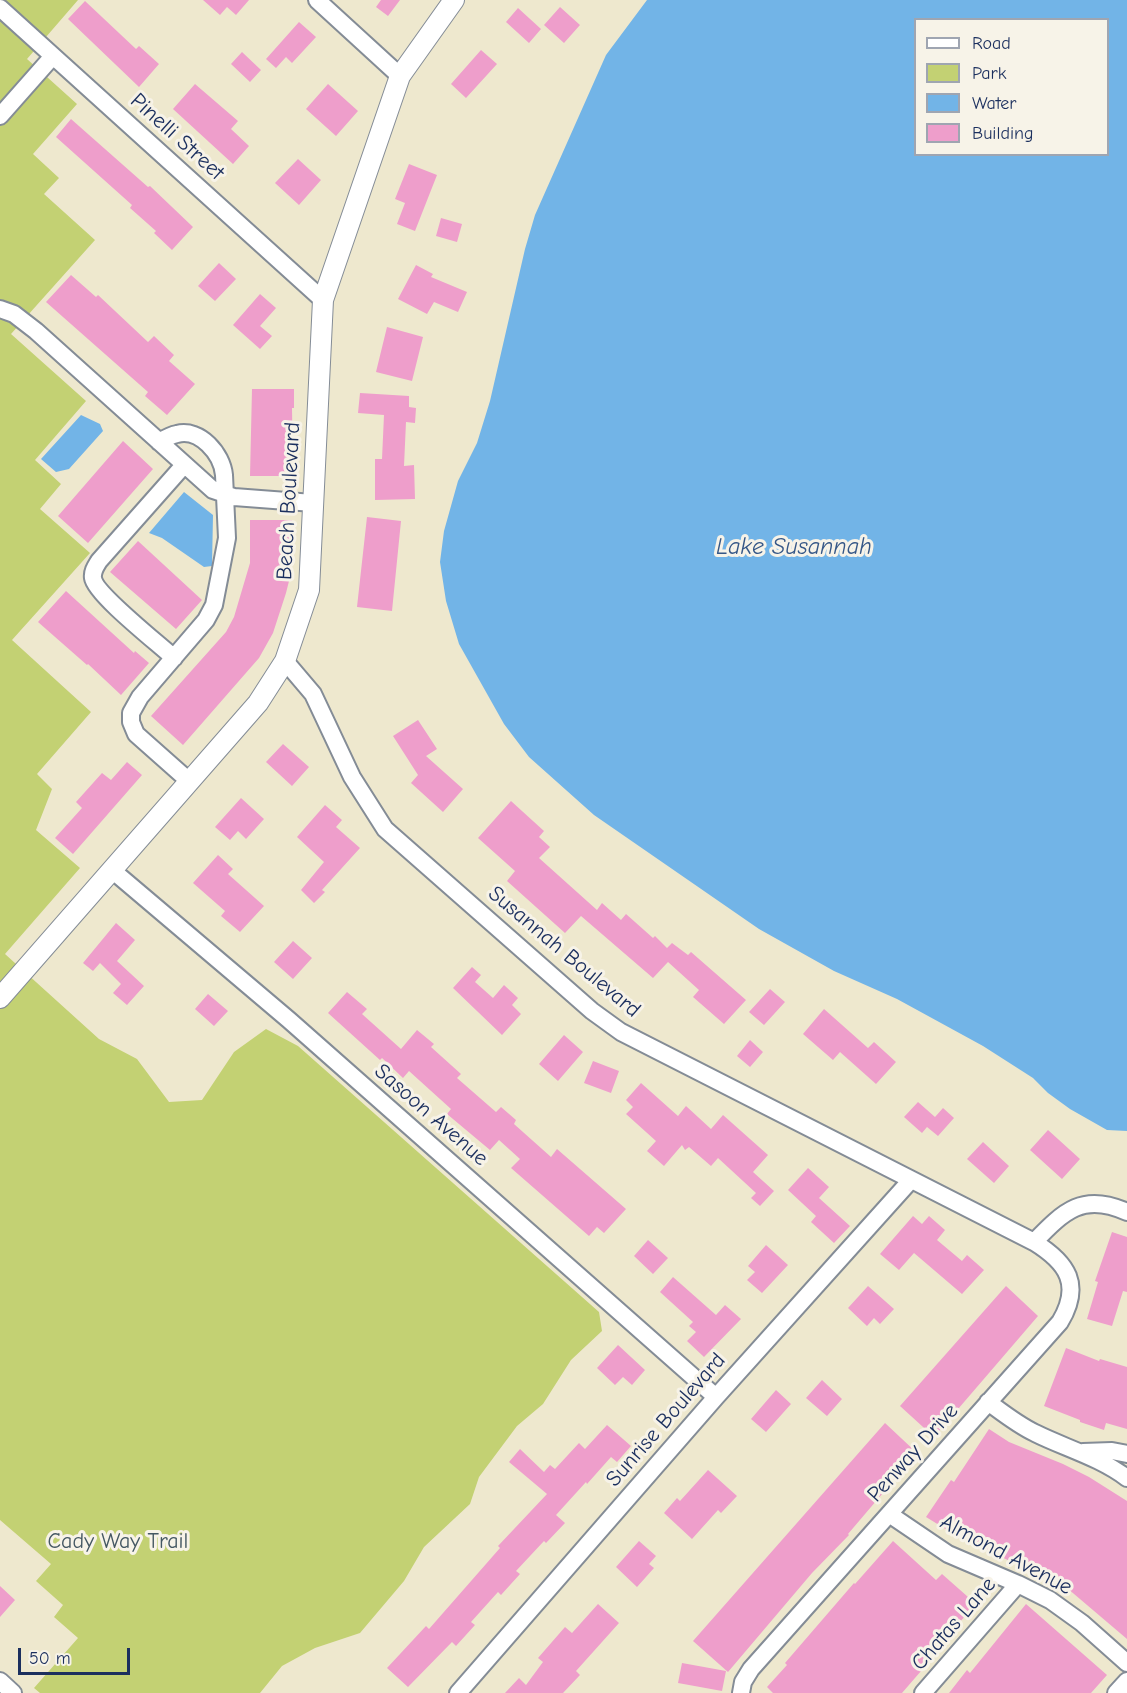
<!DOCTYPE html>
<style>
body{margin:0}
#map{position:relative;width:1127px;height:1693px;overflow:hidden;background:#eee8ce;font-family:"Comic Neue",sans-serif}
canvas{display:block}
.legend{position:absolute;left:914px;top:18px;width:195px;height:138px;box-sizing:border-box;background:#f7f3e8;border:2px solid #9fa5b1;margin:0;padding:8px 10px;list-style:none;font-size:18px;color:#1b2f5e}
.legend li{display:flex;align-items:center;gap:12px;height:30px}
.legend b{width:30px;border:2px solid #9fa5b1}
.scale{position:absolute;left:18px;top:1648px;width:112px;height:27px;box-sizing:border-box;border:3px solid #1b2f5e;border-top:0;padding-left:8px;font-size:18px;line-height:21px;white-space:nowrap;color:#1b2f5e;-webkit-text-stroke:4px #f7f3e8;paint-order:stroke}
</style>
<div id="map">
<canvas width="1127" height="1693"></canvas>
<ul class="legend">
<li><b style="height:8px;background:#fff"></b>Road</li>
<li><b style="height:16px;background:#c3d173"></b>Park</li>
<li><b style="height:16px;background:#72b4e7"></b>Water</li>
<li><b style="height:16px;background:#ee9ecb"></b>Building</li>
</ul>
<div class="scale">50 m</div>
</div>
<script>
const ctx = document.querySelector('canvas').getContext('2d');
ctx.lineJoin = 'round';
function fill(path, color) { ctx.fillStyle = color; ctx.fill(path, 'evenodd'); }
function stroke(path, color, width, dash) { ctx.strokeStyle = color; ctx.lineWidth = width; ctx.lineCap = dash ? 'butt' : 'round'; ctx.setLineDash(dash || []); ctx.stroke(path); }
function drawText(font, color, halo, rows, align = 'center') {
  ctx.font = font + ' "Comic Neue",sans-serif'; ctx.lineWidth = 6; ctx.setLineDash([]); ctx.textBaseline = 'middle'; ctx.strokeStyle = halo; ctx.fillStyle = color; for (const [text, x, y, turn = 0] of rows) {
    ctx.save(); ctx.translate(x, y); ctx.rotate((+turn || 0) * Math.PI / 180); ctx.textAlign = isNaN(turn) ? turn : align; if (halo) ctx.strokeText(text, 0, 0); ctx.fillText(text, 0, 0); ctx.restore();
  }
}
fill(new Path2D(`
 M0 0H78L27 59 77 104 33 154 59 178 44 194 95 240 11 334 86 401 35 460 61 484 40 509 90 553 12 640 91 712 37 774 52 789 36 830 80 868 5 954 99 1039 137 1059 169 1102 202 1100 234 1052 266 1029 298 1046 599 1312 602 1331 571 1360 543 1404 517 1426 479 1477 470 1504 424 1547 404 1581 360 1633 315 1648 282 1666 260 1693H40L34 1688 78 1638 54 1617 63 1605 36 1581 51 1564 0 1520Z`), '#c3d173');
fill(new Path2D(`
 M647 0H1127V1131L1107 1130 1070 1109 1048 1093 1033 1078 983 1046 897 999 834 971 759 929 594 815 529 757 504 724 459 644 446 601 440 562 444 531 458 481 477 443 490 401 525 249 535 215 606 55ZM916 20H1108V154H916Z
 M81 415 100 424 103 431 69 469 56 472 41 459Z
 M184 492 213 515 212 566 204 567 162 538 149 533Z`), '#72b4e7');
fill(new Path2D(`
 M203 0H249L236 15 227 7 220 15Z
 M381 0H400L388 16 376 7Z
 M85 1 136 49 139 46 159 64 139 87 68 19Z
 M560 7 580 25 564 43 544 25Z
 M518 8 541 29 529 43 506 22Z
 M299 22 316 37 292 63 286 57 276 68 266 59Z
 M481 50 497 64 466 98 451 84Z
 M242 52 261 70 250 82 231 64Z
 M195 84 238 121 231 129 249 146 233 164 173 109Z
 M328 84 358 111 336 136 306 109Z
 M71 119 148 187 150 186 193 227 172 250 154 233 156 231 130 208 132 205 56 137Z
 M298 159 321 180 299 205 275 183Z
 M409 164 437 175 415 231 397 224 405 203 395 199Z
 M441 218 462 224 457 242 436 236Z
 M219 263 236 279 215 301 198 286Z
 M416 265 433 274 431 277 467 292 458 312 434 302 427 314 398 299Z
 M71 275 96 297 98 295 148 342 154 336 174 355 169 361 195 384 167 415 145 396 148 392 46 302Z
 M260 294 276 308 260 326 272 336 260 349 233 325Z
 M387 327 423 337 412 381 376 372Z
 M252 389H294V408H292L293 476H250Z
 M360 393 409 396V407L416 408 415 423 406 422 404 466 414 465 415 499 375 500V459H382L384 415 358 413Z
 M123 441 153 469 88 543 58 516Z
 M367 517 401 521 392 611 357 607Z
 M250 520H292L290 577 286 593 273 633 259 658 183 745 151 716 226 632 234 617 250 563Z
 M138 541 202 600 176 629 110 572Z
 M66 591 134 653 135 651 149 663 121 695 88 664 87 665 38 622Z
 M418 720 437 749 426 756 463 789 443 812 411 783 418 775 393 736Z
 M283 744 309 767 292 786 266 762Z
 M127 762 142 775 73 854 55 838 82 808 76 802 102 773 111 780Z
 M241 798 264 819 246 839 238 831 230 840 215 827Z
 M511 801 544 831 539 837 550 847 539 858 597 910 602 903 621 920 626 914 653 938 655 936 667 948 672 943 688 955 691 952 746 1000 724 1024 693 997 699 990 668 962 653 978 581 916 565 933 507 881 515 871 478 838Z
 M325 805 342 820 336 827 360 848 322 890 325 892 314 903 301 890 324 862 297 837Z
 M218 855 233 869 228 874 264 906 240 932 221 916 225 911 193 883Z
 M116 923 135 940 117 961 144 986 127 1005 113 993 121 984 100 963 93 971 83 963Z
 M293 941 312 958 293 979 274 962Z
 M472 967 481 975 475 982 493 998 504 985 518 998 512 1005 521 1014 502 1035 453 988Z
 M770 989 785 1002 764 1025 749 1012Z
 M347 992 367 1009 362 1014 401 1049 417 1030 434 1044 431 1047 461 1074 457 1078 496 1112 501 1107 516 1120 514 1124 551 1157 557 1149 626 1209 604 1233 597 1227 589 1236 511 1168 520 1159 499 1140 490 1150 447 1114 451 1109 409 1071 403 1078 382 1058 380 1060 328 1013Z
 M208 994 228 1011 214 1026 195 1009Z
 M824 1009 868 1048 874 1042 896 1062 876 1084 840 1052 833 1060 803 1034Z
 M564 1035 583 1052 558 1081 539 1064Z
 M750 1040 763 1052 750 1067 737 1056Z
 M593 1061 619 1071 611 1093 584 1083Z
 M641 1083 678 1116 686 1106 711 1129 723 1115 768 1155 753 1172 774 1191 760 1206 751 1198 756 1193 718 1158 711 1166 689 1147 685 1150 682 1145 664 1166 647 1151 656 1141 626 1114 633 1107 626 1100Z
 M918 1102 935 1117 943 1108 954 1118 938 1136 927 1127 922 1133 904 1117Z
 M1048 1130 1080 1159 1062 1179 1030 1150Z
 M983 1142 1009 1166 994 1183 967 1159Z
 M808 1168 829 1187 819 1198 850 1226 834 1243 811 1222 816 1216 788 1190Z
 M913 1216 922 1224 929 1216 945 1230 937 1240 962 1261 967 1255 984 1270 962 1294 914 1253 899 1270 880 1254Z
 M1112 1232 1127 1237V1292L1123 1291 1112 1326 1087 1319 1098 1282 1095 1281Z
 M648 1240 668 1258 653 1274 634 1256Z
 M766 1245 788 1265 762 1293 747 1280 755 1272 748 1266Z
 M673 1277 716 1315 725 1305 741 1319 704 1357 687 1341 696 1332 689 1326 693 1322 660 1292Z
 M868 1286 894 1309 880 1324 874 1318 867 1326 848 1308Z
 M1006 1286 1038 1316 934 1437 900 1406Z
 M618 1345 645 1370 632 1385 623 1377 615 1385 597 1368Z
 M1066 1348 1099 1361 1100 1359 1127 1367V1429L1106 1423 1104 1430 1080 1422V1420L1044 1406Z
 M822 1380 842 1399 827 1416 806 1398Z
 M776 1390 791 1404 766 1432 751 1419Z
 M885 1423 917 1453 848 1534 849 1535 812 1573 728 1672 693 1641Z
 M607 1425 631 1446 617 1462 611 1457 587 1484 586 1482 556 1515 565 1523 546 1543 544 1541 516 1571 520 1574 501 1595 498 1592 471 1622 475 1625 456 1646 452 1642 408 1687 387 1668 426 1626 429 1629 500 1548 498 1546 547 1494 509 1462 520 1449 544 1472 550 1465 555 1469 579 1443 585 1449Z
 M989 1429 1009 1442 1063 1464 1089 1477 1127 1501V1639L1067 1588 1050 1578 1049 1580 1025 1566 1024 1568 971 1542 970 1544 926 1517 951 1480 954 1482Z
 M708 1470 737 1496 721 1513 718 1510 692 1539 664 1513 677 1498 680 1501Z
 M639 1541 656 1556 649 1564 654 1568 637 1587 616 1567Z
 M893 1541 936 1580 942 1574 976 1604 958 1624 960 1626 902 1693H773L767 1687 787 1665 785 1663 854 1583 855 1584Z
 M0 1586 15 1600 0 1617Z
 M598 1604 619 1623 576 1671 580 1675 563 1693H505L519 1678 526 1685 543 1662 538 1658 565 1627 572 1633Z
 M1026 1604 1107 1675 1091 1693H949L967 1670 970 1673Z
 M682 1663 726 1671 722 1691 678 1683Z`), '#ee9ecb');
const minor = new Path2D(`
 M317 0 400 76
 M0 8 323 300
 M0 116 53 56
 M0 309 14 314 36 331 213 490 234 497 313 503
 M159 442C164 439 171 435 177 434 200 428 222 454 224 475L227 538 214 605 206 620 140 697 131 713V722L136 734 189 781
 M174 658C159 644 95 594 93 578 92 571 96 566 99 561L184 465
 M285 661 313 694 352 777 385 829 592 1011 621 1032 1034 1242C1068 1263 1082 1285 1060 1322L751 1669 743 1682 741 1693
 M112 870 289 1020 716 1397
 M1034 1242C1064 1211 1083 1192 1127 1212
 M988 1402C1003 1413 1018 1425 1035 1433 1065 1448 1099 1457 1127 1478
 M1083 1452 1112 1451 1127 1454
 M889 1514 948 1554 1018 1584 1050 1600 1082 1623 1127 1663
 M0 1681 13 1693
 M458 1693 716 1397 911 1180
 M923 1693 1018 1584
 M1116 1693 1127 1681`);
const tertiary = new Path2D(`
 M0 998 258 703 285 661 309 590 323 300 400 76 454 0`);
stroke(minor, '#848c96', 20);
stroke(tertiary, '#848c96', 22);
stroke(minor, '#fff', 16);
stroke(tertiary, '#fff', 20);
drawText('22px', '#1b2f5e', '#f7f3e8', [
 ["Pinelli Street",177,137,42],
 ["Beach Boulevard",289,501,-87],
 ["Susannah Boulevard",564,952,40],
 ["Sasoon Avenue",431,1115,41],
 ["Sunrise Boulevard",666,1420,-49],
 ["Penway Drive",913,1453,-48],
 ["Almond Avenue",1006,1555,28],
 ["Chatas Lane",954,1624,-49]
]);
drawText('22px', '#455863', '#f7f3e8', [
 ["Cady Way Trail",118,1542]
]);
drawText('italic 24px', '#355787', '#f7f3e8', [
 ["Lake Susannah",794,547]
]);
</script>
